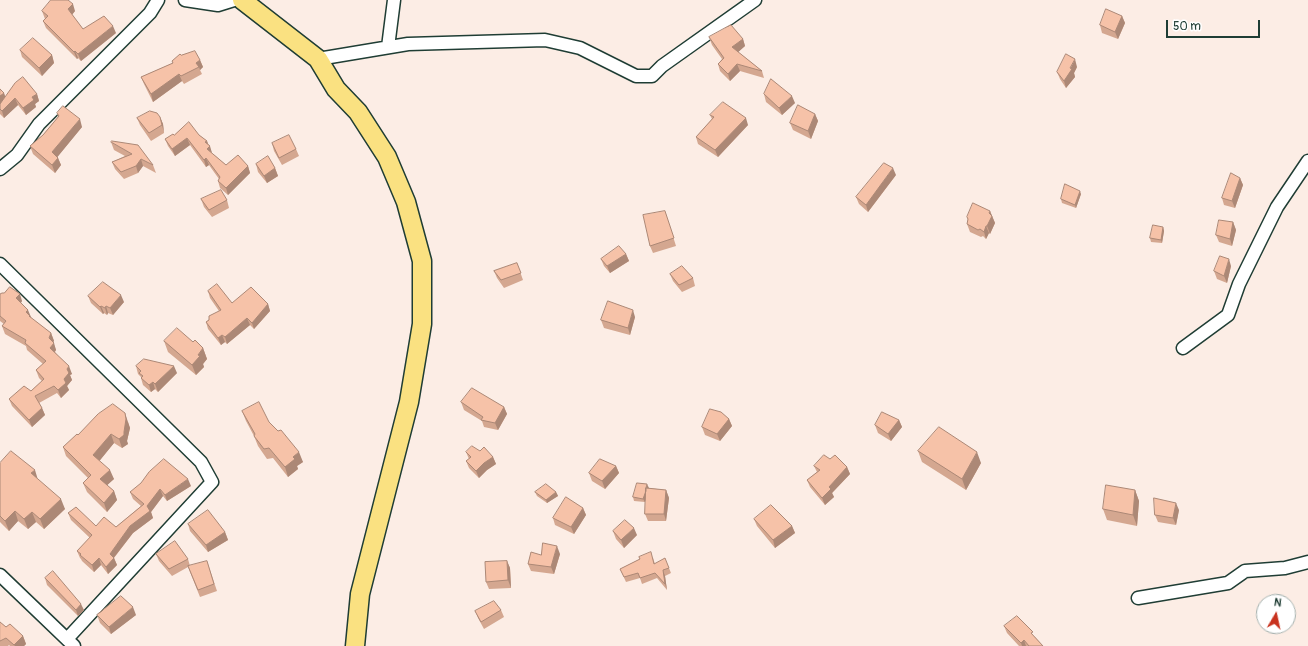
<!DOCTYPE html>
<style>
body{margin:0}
#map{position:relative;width:1308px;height:646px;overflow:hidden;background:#fcede5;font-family:Pangolin,sans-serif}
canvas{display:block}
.north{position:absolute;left:1256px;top:594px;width:40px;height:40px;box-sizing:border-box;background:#fff;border:1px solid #a5b1ae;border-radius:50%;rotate:9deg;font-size:11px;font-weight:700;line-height:16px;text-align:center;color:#1f3d34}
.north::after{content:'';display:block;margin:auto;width:14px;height:18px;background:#c8321e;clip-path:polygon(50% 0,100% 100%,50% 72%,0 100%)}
.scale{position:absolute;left:1166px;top:20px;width:94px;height:18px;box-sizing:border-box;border:2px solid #1f3d34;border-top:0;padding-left:5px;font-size:12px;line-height:14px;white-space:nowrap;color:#1f3d34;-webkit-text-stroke:3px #fff;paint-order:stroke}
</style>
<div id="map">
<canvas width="1308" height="646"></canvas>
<div class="north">N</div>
<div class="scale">50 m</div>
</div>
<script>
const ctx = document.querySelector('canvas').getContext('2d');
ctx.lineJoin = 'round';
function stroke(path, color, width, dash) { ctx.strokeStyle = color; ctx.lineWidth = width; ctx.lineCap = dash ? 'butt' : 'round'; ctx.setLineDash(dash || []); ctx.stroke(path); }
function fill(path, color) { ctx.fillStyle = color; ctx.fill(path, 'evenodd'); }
const minor = new Path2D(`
 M185 0 218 5 234 0
 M388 47 394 0
 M318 59 408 44 545 40 580 48 636 76H652L662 66 755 0
 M0 169 17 155 39 124 150 13 158 0
 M0 264 201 462 212 482 67 639
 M1183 348 1228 315 1239 284 1277 207 1308 161
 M0 575 74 646
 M1138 598 1228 583 1245 571 1285 568 1308 562`);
const highway = new Path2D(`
 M242 0 318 59 336 89 358 112 387 157 406 202 422 261V324L409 402 360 594 355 646`);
stroke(minor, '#1f3d34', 15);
stroke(highway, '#1f3d34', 21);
stroke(minor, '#fff', 12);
stroke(highway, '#fae181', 18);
fill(new Path2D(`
 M42 11H75L72 15 83 29 116 33 81 61 78 58 77 59 46 28 43 21 45 19Z
 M1122 16 1125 23 1118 39 1102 33 1100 25Z
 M709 37 743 39 745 46 738 52 762 71 764 78 740 71 730 81 720 71 718 64 722 59 712 45Z
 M20 50 52 55 54 63 42 76 22 57Z
 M181 55 200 60 203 67 200 70 202 74 184 84 182 81 153 102 144 84 141 77 173 63 172 61Z
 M1077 67 1074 73 1075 77 1066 88 1060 79 1057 72Z
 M0 89 4 93 5 97 37 94 39 101 35 104 36 107 26 115 18 105 4 118 0 114Z
 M764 94 795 103 782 115 766 102Z
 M57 113 82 127 57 157 58 158 61 165 55 173 33 154 30 146 43 135 58 117Z
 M815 114 818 121 811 139 793 130 790 123Z
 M710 115 748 125 718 157 698 144 696 137 712 119Z
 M160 117 163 124 164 133 151 141 140 125 137 118Z
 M174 135H199L207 141 212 153 226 165 248 166 250 173 228 195 220 188 218 181 219 179 209 165 206 167 190 145 175 156 168 146 165 139Z
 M111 142 153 165 156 173 143 166 138 173 124 179 115 169 112 162 125 156 114 150Z
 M272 143 296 149 299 156 282 165 274 151Z
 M256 164 275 168 278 176 267 183 258 172Z
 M896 175 868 212 859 204 856 197Z
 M1240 178 1243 185 1235 208 1224 205 1222 198Z
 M1081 194 1076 208 1062 203 1061 199Z
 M201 199 227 200 229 208 212 217 204 207Z
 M665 211 676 246 653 253 650 246Z
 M990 211 995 223 990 234 989 233 986 239 983 236 981 237 970 232 967 224 968 220 967 217Z
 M1233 222 1236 230 1232 246 1219 242 1216 235Z
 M1163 227 1164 231 1162 243 1151 242 1150 238Z
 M626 254 629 261 610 273 604 266 601 259Z
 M517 263 523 280 504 288 497 278 494 271Z
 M1231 266 1227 283 1217 279 1214 271Z
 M670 274 693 278 695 286 682 292 673 281Z
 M208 291 232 303 268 304 270 311 254 329 250 325 227 344 225 342 221 345 208 329 206 322 219 311 210 298Z
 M0 294 22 301 21 303 31 318 51 333 54 341 53 342 56 350 55 352 72 374 70 375 72 380 67 386 69 390 61 398 57 393 39 403 42 408 45 415 32 427 12 406 9 399 31 391 42 381 39 378 36 370 43 364 27 350 26 346 5 334 2 326 4 324 0 321Z
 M88 296 124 302 113 315 108 313 107 315 104 313 103 314 91 303Z
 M635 317 630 335 604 328 601 320Z
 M164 341 193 342 203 348 207 359 203 364 204 367 196 375 168 352Z
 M136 366 177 373 158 392 155 389 151 392 143 385 141 378V377L138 374Z
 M461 402 504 407 507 414 498 430 484 427 482 421 464 410Z
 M242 411 269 422 303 462 297 466 298 469 288 477 273 458 267 459 258 446 254 436 246 421Z
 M729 419 732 426 720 441 705 435 702 427Z
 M899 420 902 427 891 441 878 433 875 425Z
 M128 422 130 428 127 441 128 444 122 448 114 443 99 461 114 479 107 485 114 491 117 500 107 512 87 492 83 483 88 478 66 456 63 447Z
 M480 451 493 457 496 464 487 470 479 478 469 468 466 461 469 459 466 452Z
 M918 451 981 463 966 490 922 462Z
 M830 459 847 467 850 474 832 493 834 497 825 505 810 487 807 480 817 472 814 466Z
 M0 463 38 480 65 509 44 529 36 522 28 529 18 521 9 531 0 522Z
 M616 466 619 473 605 489 592 481 589 473Z
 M191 486 167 501 163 496 151 512 153 518 133 533 114 558 117 565 108 574 101 565 94 572 82 561 81 559 80 558 77 551 90 538 71 520 68 513 96 526 116 527 141 506 133 499 130 492Z
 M649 488 666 490 669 498 666 521H648L645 514 646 500 645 502 634 501 633 497Z
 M1135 490 1139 501 1137 526 1107 520 1103 509Z
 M535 492H556L558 496 547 503 537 496Z
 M583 508 586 515 574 534 555 525 553 518Z
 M1179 510 1176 525 1158 522 1155 515Z
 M754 519 792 526 795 533 775 548 757 526Z
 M188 524 225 532 228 540 208 552 190 531Z
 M613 531 637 535 624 548 616 539Z
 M156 554 188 559 190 566 207 561 217 591 200 597 188 567 172 576 159 561Z
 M560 554 554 574 531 571 528 564 541 555Z
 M639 557 653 558 655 564 669 568 671 573 665 576 667 590 657 578 642 584 640 578 626 582 620 569 640 559Z
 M507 561 510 568 511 588 489 589 486 582Z
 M45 578 84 610 78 616 47 585Z
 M501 610 504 617 484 629 478 618 475 611Z
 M97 615H136L111 634 100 623Z
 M0 622 6 627 23 636 26 644 24 646H10L9 645 8 646H0Z
 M1004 626 1035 637 1043 646H1019L1007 633Z`), '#d4a790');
fill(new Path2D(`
 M73 4 75 11 70 17 68 9Z
 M1122 16 1125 23 1118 39 1115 32Z
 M113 26 116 33 81 61 78 54Z
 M743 39 745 46 735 55 732 47Z
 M75 51 78 58 77 59 74 52Z
 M52 55 54 63 42 76 39 68Z
 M1075 59 1077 67 1074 73 1075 77 1066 88 1064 81Z
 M200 60 203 67 200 70 199 67 196 63Z
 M737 64 740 71 730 81 728 74Z
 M179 74 182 81 153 102 151 94Z
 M4 93 7 102 0 108V96Z
 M37 94 39 101 35 104 36 107 26 115 23 108 32 97Z
 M792 96 795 103 782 115 779 108Z
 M15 98 18 105 4 118 2 111Z
 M815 114 818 121 811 139 808 131Z
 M160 117 163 124 164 133Z
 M746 118 748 125 718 157 715 150Z
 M80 119 82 127 55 160 52 152Z
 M187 138 190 145 175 156 172 149Z
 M207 141 209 147 210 146 212 153 207 149 205 142Z
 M58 158 61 165 55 173 52 165Z
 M206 158 209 165 206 167 204 160Z
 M141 159 143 166 138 173 136 166Z
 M248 166 250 173 228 195 226 188Z
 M275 168 278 176 267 183 264 176Z
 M893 168 896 175 868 212 866 205Z
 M1240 178 1243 185 1235 208 1232 201Z
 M1080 191 1081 194 1076 208 1075 205Z
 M990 211 995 223 990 234 987 226 989 213Z
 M1233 222 1236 230 1232 246 1230 239Z
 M986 226 989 233 986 239 984 232Z
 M1163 227 1164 231 1162 243 1161 240Z
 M626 254 629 261 610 273 607 266Z
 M1229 259 1231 266 1227 283 1224 276Z
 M20 294 22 301 19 305 16 298Z
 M121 295 124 302 113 315 110 308Z
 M268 304 270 311 254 329 252 323Z
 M101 306 104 313 103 314 100 307Z
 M106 306 108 313 107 315 105 308Z
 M28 310 31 317 33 323 26 312Z
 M633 310 635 317 630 335 628 328Z
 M247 318 250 325 227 344 225 337Z
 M51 333 54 341 51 345 49 338Z
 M222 335 225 342 221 345 218 338Z
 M54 343 56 350 52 355 50 348Z
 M203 348 207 359 203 364 204 367 196 375 192 365Z
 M69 366 72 374 70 375 72 380 67 386 69 390 61 398 58 390 64 379 67 369Z
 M174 366 177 373 158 392 155 384Z
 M153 382 155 389 151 392 149 385Z
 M504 407 507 414 498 430 495 423Z
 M42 408 45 415 32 427 29 420Z
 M125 413 130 428 127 441 128 444 122 448 119 439 124 432Z
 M729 419 732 426 720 441 717 434Z
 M899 420 902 427 891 441 888 434Z
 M111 434 114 443 97 464 93 455Z
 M299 452 303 462 297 466 298 469 288 477 285 467 293 457Z
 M977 452 981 463 966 490 962 479Z
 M493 457 496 464 487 470 479 478 476 471 484 463Z
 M616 466 619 473 605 489 602 481Z
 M847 467 850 474 832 493 834 497 825 505 822 498 829 487Z
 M35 470 38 480 31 473Z
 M110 470 114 479 104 488 100 479Z
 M188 479 191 486 167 501 165 495Z
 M647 484 649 488 645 502 643 499Z
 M160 489 163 496 151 512 153 518 133 533 112 560 114 558 117 565 108 574 106 567 110 554 130 526Z
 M666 490 669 498 666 521 664 514Z
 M1135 490 1139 501 1137 526 1133 515Z
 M114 491 117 500 107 512 104 503Z
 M556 492 558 496 547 503 546 500Z
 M61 499 65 509 44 529 40 519Z
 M1176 503 1179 510 1176 525 1173 518Z
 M583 508 586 515 574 534 571 527Z
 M15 511 18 521 9 531 5 521Z
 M32 512 36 522 28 529 24 519Z
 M792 526 795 533 775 548 773 540Z
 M634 528 637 535 624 548 621 540Z
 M225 532 228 540 208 552 206 545Z
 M557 546 560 554 554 574 551 567Z
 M99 558 101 565 94 572 92 565Z
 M507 561 510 568 511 588 508 580Z
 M663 570 665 576 667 590 665 584Z
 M81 604 84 610 78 616 76 610Z
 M133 607 136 615 111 634 109 627Z
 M23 636 26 644 24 646H15L14 645Z
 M1024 640 1026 646H1022L1021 643Z`), '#ac8876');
const building = new Path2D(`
 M51 0H68L73 4 68 9 83 29 104 16 113 26 78 54 75 51 74 52 43 21 48 16 42 11Z
 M1106 9 1122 16 1115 32 1100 25Z
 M731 25 743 39 732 47 762 71 737 64 728 74 718 64 724 58 709 37Z
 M33 38 52 55 39 68 20 50Z
 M195 51 200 60 196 63 199 67 181 76 179 74 151 94 141 77 173 63 172 61 180 54 181 55Z
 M1066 54 1075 59 1070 68 1072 69 1064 81 1057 72Z
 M23 77 37 94 32 97 34 100 23 108 15 98 2 111 0 109V104L15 83Z
 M771 79 792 96 779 108 764 94Z
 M0 89 4 93 0 96Z
 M723 102 746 118 715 150 696 137 714 117 710 115Z
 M798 105 815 114 808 131 790 123Z
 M63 106 80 119 52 152 58 158 52 165 30 146 43 135 59 116 57 113Z
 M150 111 157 113 160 117 162 125 149 133 137 118Z
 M189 122 199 135 207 141 205 142 210 146 207 149 226 165 238 155 248 166 226 188 218 181 220 177 206 158 204 160 187 138 172 149 165 139 173 134 174 135Z
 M289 135 296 149 279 158 272 143Z
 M112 141 138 145 153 165 141 159 136 166 121 172 112 162 132 154 111 142Z
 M268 156 275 168 264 176 256 164Z
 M884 163 893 168 866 205 856 197Z
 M1231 173 1240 178 1232 201 1222 198Z
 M1065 184 1080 191 1075 205 1061 199Z
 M221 190 227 200 209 210 201 199Z
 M973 203 990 211 989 213 992 216 987 226H986L984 232 980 229 978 230 967 224 968 219 967 217Z
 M665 211 674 238 650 246 643 215Z
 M1219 220 1233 222 1230 239 1216 235Z
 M1153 225 1163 227 1161 240 1150 238Z
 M619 246 626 254 607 266 601 259Z
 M1220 256 1229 259 1224 276 1214 271Z
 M517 263 521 273 501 280 494 271Z
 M682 266 693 278 679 285 670 274Z
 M103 282 121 295 110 308 106 306 105 308 101 306 100 307 88 296Z
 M217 284 232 303 251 287 268 304 252 323 247 318 225 337 222 335 218 338 206 322 209 320V316L221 310 208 291Z
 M10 287 20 294 16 298 28 310 26 312 30 316H29L51 333 49 338 54 343 50 348 69 366 67 369 69 373 64 379 66 383 58 390 54 386 35 396 42 408 29 420 9 399 24 386 31 391 44 379 36 370 46 361 25 343 26 340 2 326 6 321 0 316V294L2 293H4Z
 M608 301 633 310 628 328 601 320Z
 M177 328 193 342 195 340 203 348 198 355 200 356 192 365 164 341Z
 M144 359 174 366 155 384 153 382 149 385 141 378 143 376 139 373 141 371 136 366Z
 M472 388 504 407 495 423 481 420 483 417 461 402Z
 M259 402 269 422 278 431 281 430 299 452 293 457 295 459 285 467 269 448 264 449 254 436 255 434 242 411Z
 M113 404 125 413 126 419 124 432V435L119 439 111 434 93 455 110 470 100 479 114 491 104 503 83 483 91 475 63 447 77 434 78 435 98 414Z
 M710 409 721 412 729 419 717 434 702 427Z
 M882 412 899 420 888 434 875 425Z
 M939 427 977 452 962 479 918 451Z
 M472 446 480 451 484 447 493 457 484 463 476 471 466 461 471 457 466 452Z
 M11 451 35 470 31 473 61 499 40 519 32 512 24 519 15 511 5 521 0 516V463Z
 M824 455 830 459 835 455 847 467 829 487 831 489 822 498 807 480 820 470 814 466Z
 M164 459 188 479 165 495 160 489 147 506 150 511 130 526 110 554 114 558 106 567 99 558 92 565 80 555 81 554 77 551 92 535 68 513 76 507 96 526 104 517 116 527 144 504 130 492 141 483 149 472Z
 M600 459 616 466 602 481 589 473Z
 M637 483 647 484 646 488V491L643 499 633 497Z
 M546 484 556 492 546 500 535 492Z
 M1106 485 1135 490 1133 515 1103 509Z
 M646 488 666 490 664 514H645Z
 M566 497 583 508 571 527 553 518Z
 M1154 498 1176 503 1173 518 1155 515Z
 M771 505 792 526 773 540 754 519Z
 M208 510 225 532 206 545 188 524Z
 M625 520 634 528 621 540 613 531Z
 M175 541 188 559 169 569 156 554Z
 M543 543 557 546 551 567 528 564 531 552 541 555Z
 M651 552 654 564 665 558 669 568 663 570 665 584 655 573 640 578 638 573 624 577 620 569 640 559 639 557Z
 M207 561 214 584 198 590 188 566Z
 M507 561 508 580 486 582 485 562Z
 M53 571 81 604 76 610 45 578Z
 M121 596 133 607 109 627 97 615Z
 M494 601 501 610 481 622 475 611Z
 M1017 616 1033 632 1031 633 1043 646H1029L1024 640 1021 643 1004 626Z
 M0 622 6 627 10 624 23 636 14 645 6 638 0 641Z`);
fill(building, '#f6c2a8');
stroke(building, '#ac8876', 1);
</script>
